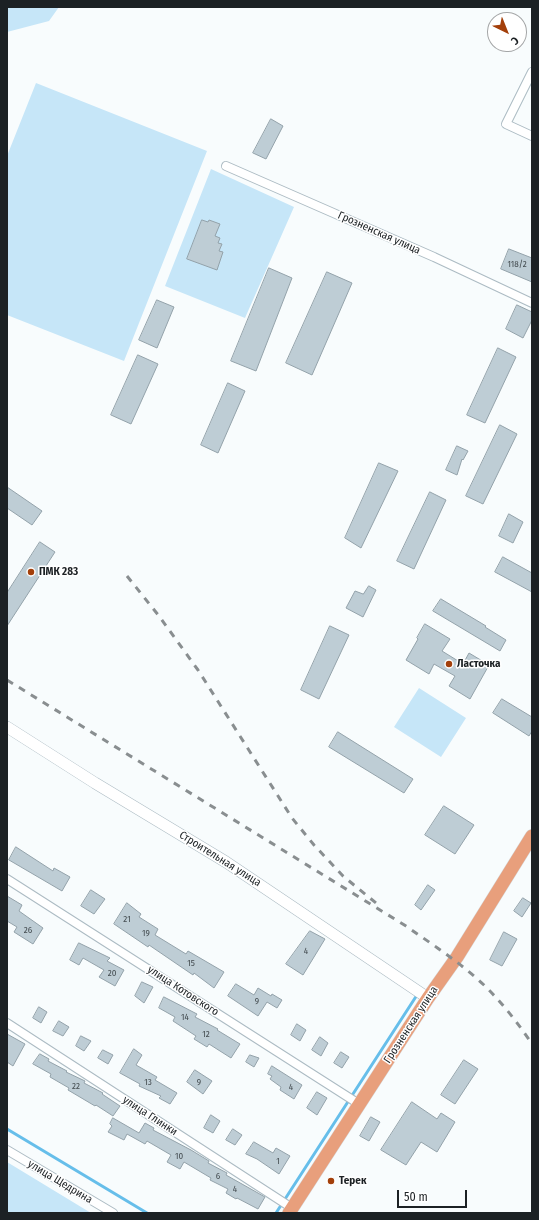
<!DOCTYPE html>
<meta charset="utf-8">
<style>
body{margin:0}
#map{position:relative;width:539px;height:1220px;overflow:hidden;background:#f8fcfd;font-family:"Fira Sans Condensed",sans-serif}
canvas{display:block}
.frame{position:absolute;inset:0;border:8px solid #1c2124;pointer-events:none}
.north{position:absolute;left:487px;top:12px;width:40px;height:40px;box-sizing:border-box;background:#fff;border:1px solid #a4a6a7;border-radius:50%;rotate:137deg;font-size:11px;font-weight:700;line-height:16px;text-align:center;color:#1c2124}
.north::after{content:'';display:block;margin:auto;width:14px;height:18px;background:#a33f0a;clip-path:polygon(50% 0,100% 100%,50% 72%,0 100%)}
.scale{position:absolute;left:397px;top:1190px;width:70px;height:18px;box-sizing:border-box;border:2px solid #1c2124;border-top:0;padding-left:5px;font-size:12px;line-height:14px;white-space:nowrap;color:#1c2124;-webkit-text-stroke:3px #fff;paint-order:stroke}
</style>
<div id="map">
<canvas width="539" height="1220"></canvas>
<div class="frame"></div>
<div class="north">С</div>
<div class="scale">50 m</div>
</div>
<script>
const ctx = document.querySelector('canvas').getContext('2d');
ctx.lineJoin = 'round';
function fill(path, color) { ctx.fillStyle = color; ctx.fill(path, 'evenodd'); }
function stroke(path, color, width, dash) { ctx.strokeStyle = color; ctx.lineWidth = width; ctx.lineCap = dash ? 'butt' : 'round'; ctx.setLineDash(dash || []); ctx.stroke(path); }
function drawText(font, color, halo, rows, align = 'center') {
  ctx.font = font + ' "Fira Sans Condensed",sans-serif'; ctx.lineWidth = 3; ctx.setLineDash([]); ctx.textBaseline = 'middle'; ctx.strokeStyle = halo; ctx.fillStyle = color; for (const [text, x, y, turn = 0] of rows) {
    ctx.save(); ctx.translate(x, y); ctx.rotate((+turn || 0) * Math.PI / 180); ctx.textAlign = isNaN(turn) ? turn : align; if (halo) ctx.strokeText(text, 0, 0); ctx.fillText(text, 0, 0); ctx.restore();
  }
}
fill(new Path2D(`
 M7 7H59L49 21 7 32Z
 M36 83 207 151 124 361 7 315V156Z
 M211 169 294 207 245 318 165 286Z
 M419 688 466 718 441 757 394 727Z
 M7 1162 91 1213H7Z`), '#c6e6f8');
stroke(new Path2D(`
 M7 1129 147 1213
 M276 1213 417 995`), '#66beea', 3);
const building = new Path2D(`
 M271 119 283 126 266 159 253 153Z
 M202 220 208 222 209 220 220 224 215 236 220 238 218 243 222 244 219 251 223 252 217 270 187 259Z
 M509 249 532 258V282L501 269Z
 M269 268 292 278 256 371 231 361Z
 M327 272 352 283 312 375 286 363Z
 M157 300 174 307 157 348 139 340Z
 M517 305 532 312V320L523 338 506 329Z
 M498 348 516 357 485 423 467 415Z
 M138 355 158 364 131 424 111 415Z
 M228 383 245 391 218 453 201 445Z
 M500 425 517 434 483 504 466 496Z
 M457 446 468 451 463 460 462 459 457 475 446 470Z
 M379 463 398 471 361 548 345 538Z
 M7 487 42 511 32 525 7 508Z
 M430 492 446 500 414 569 397 561Z
 M509 514 523 522 513 543 499 536Z
 M40 542 55 552 7 626V593Z
 M503 557 532 573V592L495 572Z
 M369 586 376 590 363 617 346 608 355 591 363 594Z
 M441 599 486 626 485 627 506 640 500 651 433 611Z
 M425 624 450 639 442 651 463 664 469 653 489 665 470 699 449 686 455 676 434 664 429 674 406 660 418 639 417 638Z
 M330 626 349 635 319 699 301 690Z
 M502 699 532 717V731L529 736 493 713Z
 M338 732 413 779 404 793 329 747Z
 M444 806 474 825 455 854 425 835Z
 M16 847 53 871 54 868 70 877 62 891 9 860Z
 M428 885 435 890 421 910 415 905Z
 M91 890 105 899 94 914 81 906Z
 M7 896 22 905 19 911 43 928 33 944 14 932 17 927 7 921Z
 M523 898 531 903 522 917 514 911Z
 M127 903 141 914 139 917 158 929 155 935 186 954 188 951 224 972 214 988 194 973 193 975 149 945 148 947 114 924Z
 M310 931 325 939 303 975 286 964Z
 M504 932 517 939 502 966 490 960Z
 M79 943 110 958 107 961 124 970 115 986 99 977 104 970 83 958 79 965 70 960Z
 M142 982 153 987 144 1003 135 996Z
 M236 984 254 995 258 988 271 996 272 994 282 1000 277 1008 267 1002 258 1016 228 996Z
 M164 997 197 1014 195 1017 218 1029 217 1030 240 1044 231 1058 209 1044 207 1047 194 1039 196 1036 173 1021 175 1017 159 1008Z
 M39 1007 47 1012 41 1023 33 1018Z
 M59 1021 69 1027 63 1036 53 1031Z
 M297 1024 306 1030 300 1041 291 1035Z
 M7 1034 25 1044 13 1066 7 1062Z
 M81 1036 91 1041 84 1051 76 1046Z
 M320 1037 328 1043 321 1056 312 1050Z
 M134 1049 142 1055 136 1065 157 1077 155 1080 177 1093 170 1104 159 1098 161 1096 139 1086 140 1084 120 1073Z
 M103 1050 113 1055 108 1064 98 1058Z
 M341 1052 349 1057 342 1068 334 1063Z
 M40 1054 49 1059 48 1061 67 1071 66 1072 85 1081 84 1083 103 1093 102 1094 120 1106 113 1116 96 1105 95 1106 68 1090 69 1088 50 1077 51 1074 33 1064Z
 M250 1055 259 1058 254 1067 246 1062Z
 M464 1060 478 1069 455 1104 441 1095Z
 M272 1066 302 1085 294 1099 280 1090 281 1087 270 1079 272 1076 268 1074Z
 M195 1070 212 1081 203 1094 187 1082Z
 M317 1092 327 1098 317 1115 307 1108Z
 M412 1102 437 1119 441 1113 455 1122 437 1152 421 1142 406 1165 381 1150Z
 M211 1115 220 1121 213 1133 204 1128Z
 M371 1117 380 1122 369 1141 360 1136Z
 M113 1118 139 1133 145 1123 154 1128 153 1130 191 1150 209 1161 208 1163 227 1173 226 1175 265 1197 258 1209 237 1198 236 1199 226 1193 228 1189 210 1180 211 1178 184 1162 180 1169 167 1162 171 1155 147 1141 145 1144 127 1134 124 1140 108 1132 112 1126 110 1124Z
 M233 1129 242 1135 235 1145 226 1140Z
 M254 1142 273 1153 276 1148 290 1156 279 1174 257 1159 246 1154Z`);
fill(building, '#becdd5');
stroke(building, '#93a2aa', 1);
const street = new Path2D(`
 M532 72 506 124 532 136
 M226 166 434 257 532 303
 M7 879 359 1104
 M7 1023 292 1208
 M7 1150 113 1213`);
const secondary = new Path2D(`
 M7 727 95 783 226 862 428 998`);
const primary = new Path2D(`
 M289 1213 428 998 457 957 532 836`);
stroke(street, '#acbbc3', 10);
stroke(secondary, '#acbbc3', 12);
stroke(primary, '#d6d7d8', 14);
stroke(street, '#fff', 8);
stroke(secondary, '#fff', 11);
stroke(primary, '#e89f7c', 13);
stroke(new Path2D(`
 M127 576 159 616 198 670 292 818 314 845 343 876 376 903
 M7 680 406 926C433 945 461 963 485 986 503 1004 518 1023 532 1044`), '#898e90', 3, [7, 7]);
for (const [x, y, r, color] of [
 [31,572,4,"#a33f0a"],
 [449,664,4,"#a33f0a"],
 [331,1181,4,"#a33f0a"]
]) { const dot = new Path2D(); dot.arc(x, y, r, 0, 2 * Math.PI); ctx.fillStyle = color; ctx.fill(dot); stroke(dot, '#fff', 1.5); }
drawText('9px', '#444c50', null, [
 ["118/2",517,264],
 ["21",127,919],
 ["26",28,930],
 ["19",146,933],
 ["4",306,951],
 ["15",191,963],
 ["20",112,973],
 ["9",257,1001],
 ["14",185,1017],
 ["12",206,1034],
 ["13",148,1082],
 ["9",199,1082],
 ["22",76,1086],
 ["4",291,1087],
 ["10",179,1156],
 ["1",278,1161],
 ["6",218,1176],
 ["4",235,1189]
]);
drawText('11px', '#1c2124', '#fff', [
 ["Грозненская улица",379,233,24],
 ["Строительная улица",220,859,32],
 ["улица Котовского",183,991,33],
 ["Грозненская улица",411,1025,-57],
 ["улица Глинки",150,1116,33],
 ["улица Щедрина",60,1182,31]
]);
drawText('bold 11px', '#1c2124', '#fff', [
 ["ПМК 283",39,572],
 ["Ласточка",457,664],
 ["Терек",339,1181]
], 'left');
</script>
